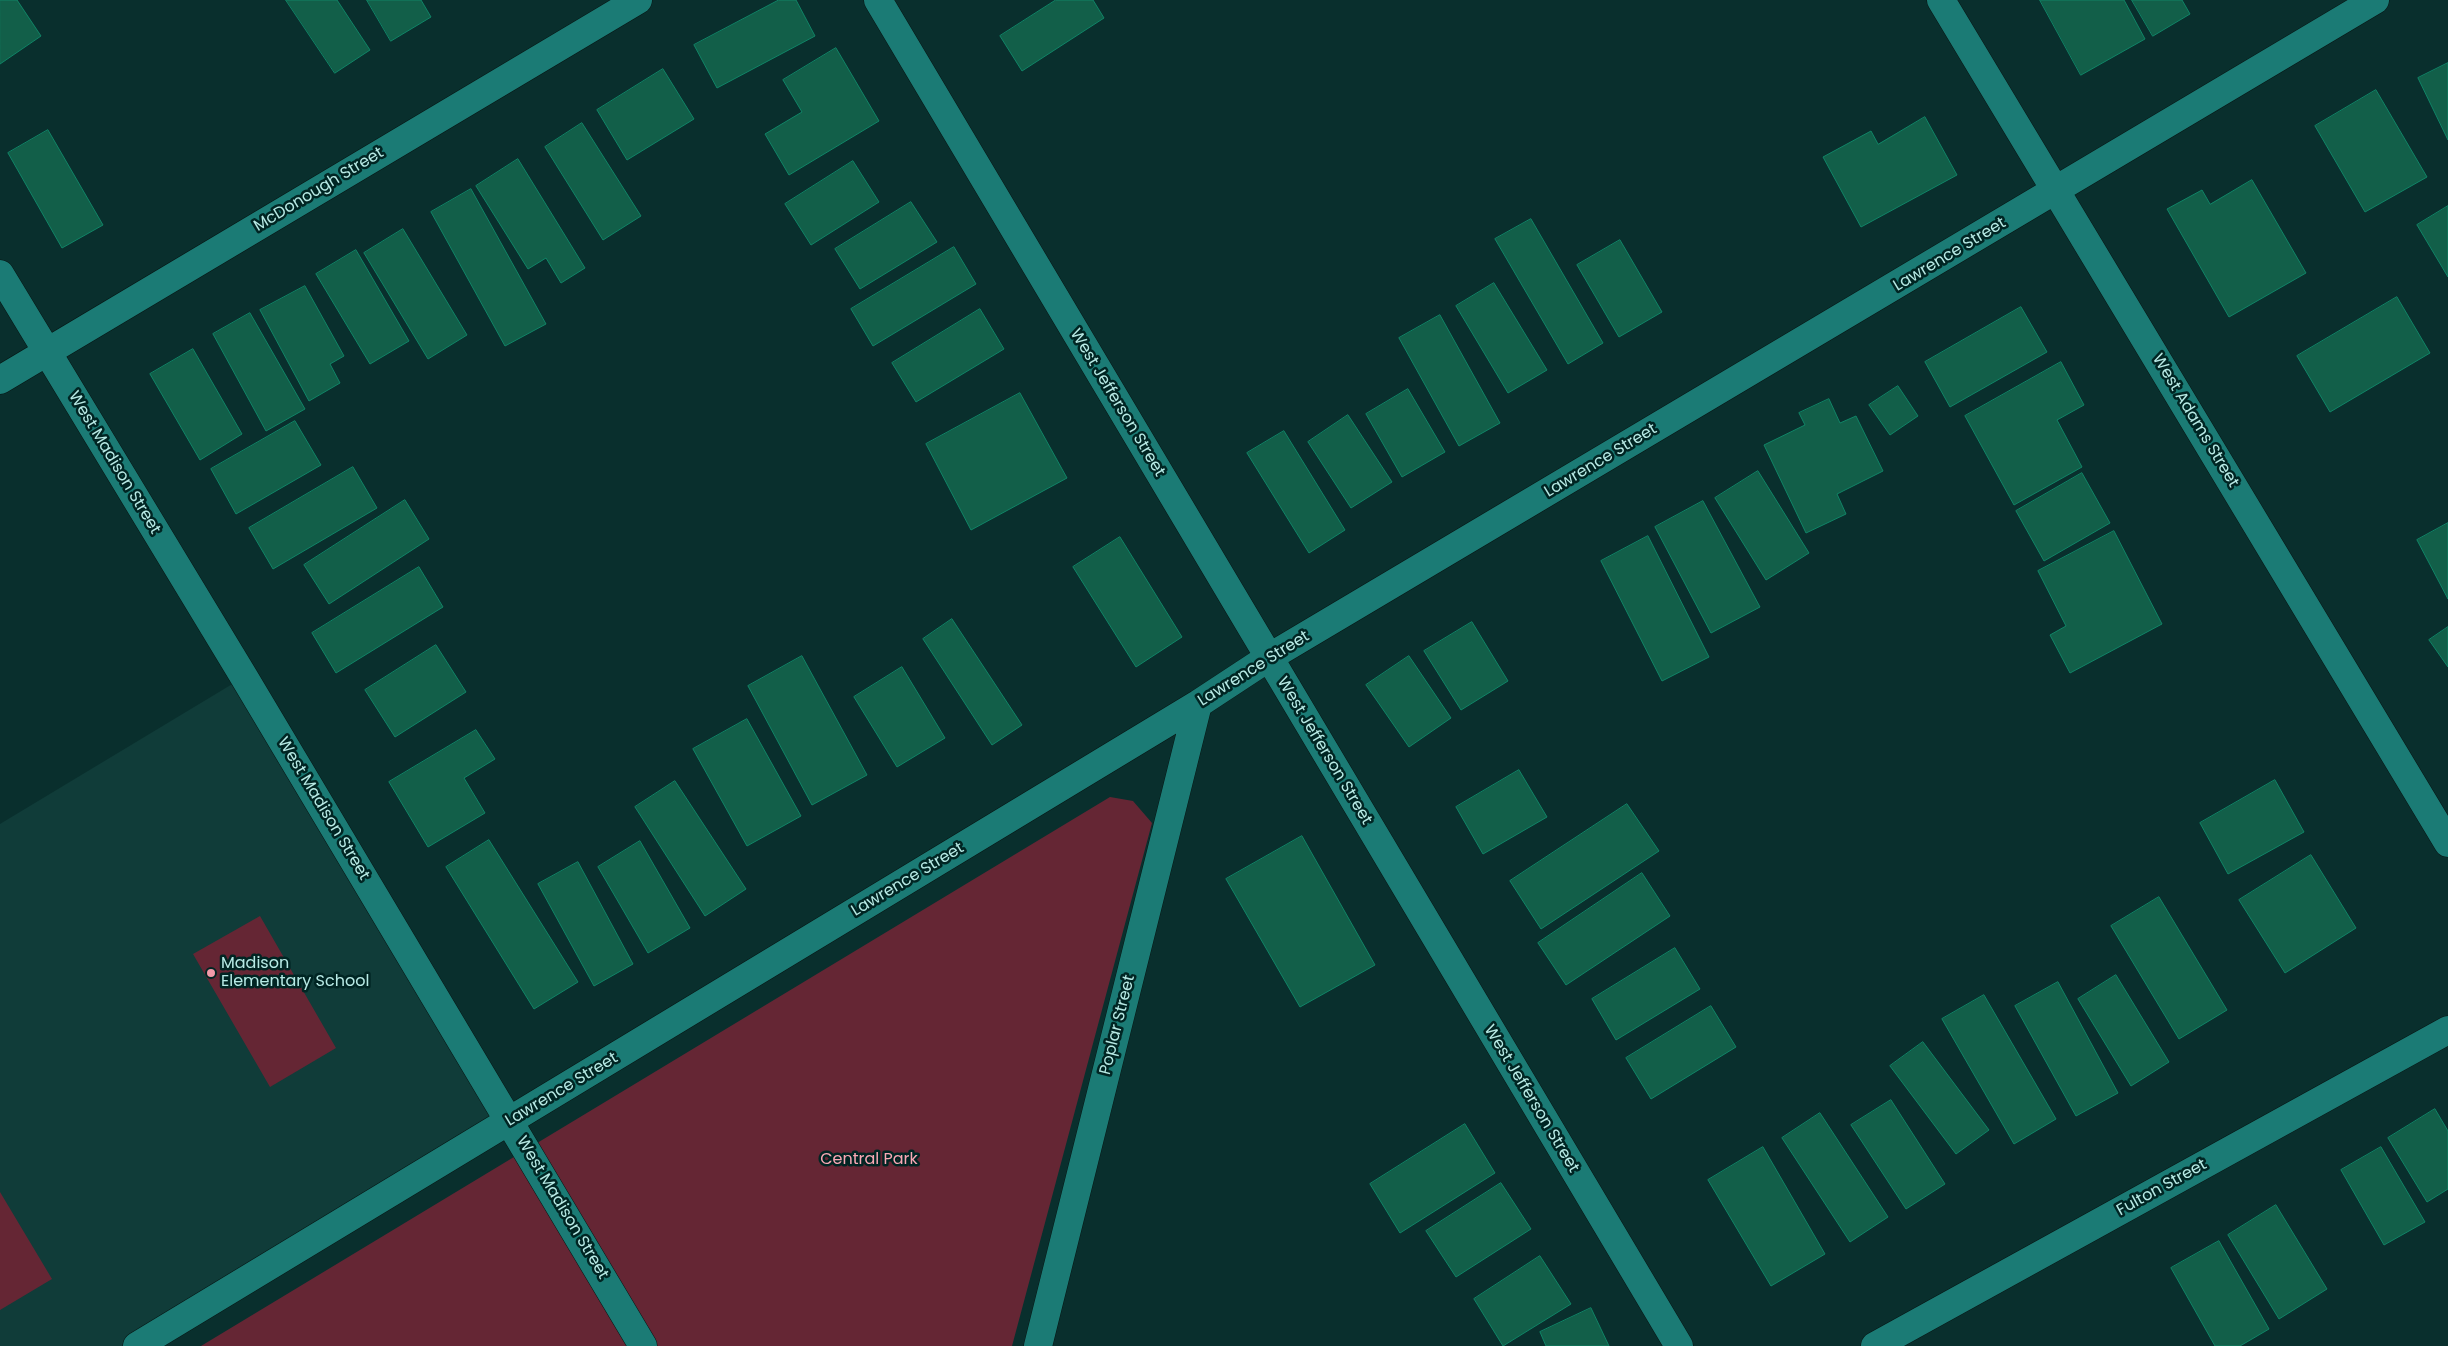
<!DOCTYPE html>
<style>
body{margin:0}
canvas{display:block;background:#092f2d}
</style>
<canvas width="2448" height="1346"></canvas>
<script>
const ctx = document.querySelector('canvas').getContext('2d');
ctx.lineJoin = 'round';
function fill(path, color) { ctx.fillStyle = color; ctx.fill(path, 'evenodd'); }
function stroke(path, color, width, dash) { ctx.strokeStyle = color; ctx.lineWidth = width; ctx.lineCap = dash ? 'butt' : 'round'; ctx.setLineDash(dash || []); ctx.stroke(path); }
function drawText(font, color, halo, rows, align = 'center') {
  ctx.font = font + ' Poppins,sans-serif'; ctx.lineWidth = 5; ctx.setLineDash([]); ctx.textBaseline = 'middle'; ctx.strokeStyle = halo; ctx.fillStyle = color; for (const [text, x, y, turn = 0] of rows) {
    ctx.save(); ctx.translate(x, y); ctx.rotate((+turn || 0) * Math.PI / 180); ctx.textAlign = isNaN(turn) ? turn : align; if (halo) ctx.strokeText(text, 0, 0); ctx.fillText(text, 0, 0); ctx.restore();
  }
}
fill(new Path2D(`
 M244 677 510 1121 137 1346H0V824Z`), '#103c39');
fill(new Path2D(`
 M1110 797 1133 801 1152 823 1012 1346H201Z
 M260 916 336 1048 270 1087 193 954Z
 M0 1192 52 1279 0 1310Z`), '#652634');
const building = new Path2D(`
 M0 0H17L41 36 0 64Z
 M286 0H337L370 50 335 73Z
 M367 0H421L431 17 391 41Z
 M779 0H796L815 36 717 88 694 45Z
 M1056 0H1093L1104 18 1022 71 1000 36Z
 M2040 0H2124L2145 39 2081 75Z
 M2132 0H2182L2190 14 2153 36Z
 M836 48 879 121 789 175 765 134 802 112 783 80Z
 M2448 63V140L2418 78Z
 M663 69 694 119 627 160 597 110Z
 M2376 90 2427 177 2365 212 2315 126Z
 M1925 117 1957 175 1861 227 1823 157 1871 131 1878 144Z
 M582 123 641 216 603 240 545 147Z
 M48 130 103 225 62 248 8 153Z
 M518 159 585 268 561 283 546 258 528 269 476 186Z
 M853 161 879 202 811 245 785 204Z
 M2252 180 2306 273 2229 317 2167 209 2202 190 2210 204Z
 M471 189 546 324 505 346 431 212Z
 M911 202 937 242 860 289 835 249Z
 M2448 206V277L2417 225Z
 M1531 219 1603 343 1568 364 1495 239Z
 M403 229 467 335 428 359 364 253Z
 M1620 240 1662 312 1619 337 1577 265Z
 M954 247 976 284 873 346 851 309Z
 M356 250 409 341 370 364 316 274Z
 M1494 283 1547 370 1508 393 1456 306Z
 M305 286 344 356 330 364 340 383 309 401 260 310Z
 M2397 297 2430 353 2330 412 2297 356Z
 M2021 307 2047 352 1950 407 1925 362Z
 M980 309 1004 349 916 402 892 363Z
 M250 313 305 409 266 431 213 334Z
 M1440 315 1500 423 1459 446 1399 338Z
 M193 349 242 434 200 460 150 374Z
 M2061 362 2084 405 2057 420 2082 467 2014 505 1965 416Z
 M1898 386 1918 416 1890 435 1869 405Z
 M1408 389 1445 452 1402 477 1366 414Z
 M1020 393 1067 478 971 530 926 444Z
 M1829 399 1840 423 1856 416 1883 471 1837 494 1846 514 1806 533 1764 445 1805 425 1799 413Z
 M1348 415 1392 482 1351 508 1308 442Z
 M295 421 321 465 236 514 211 469Z
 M1284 431 1345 530 1309 553 1247 453Z
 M353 467 377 508 273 569 249 528Z
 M1758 471 1809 553 1766 580 1715 498Z
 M2082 473 2110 523 2044 561 2016 511Z
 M405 500 429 539 329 604 304 565Z
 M1703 501 1760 607 1711 633 1655 527Z
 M2448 523V599L2417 540Z
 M2114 531 2162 624 2070 673 2050 635 2066 626 2038 571Z
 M1648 536 1709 657 1662 681 1601 561Z
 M1120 537 1182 637 1136 667 1073 567Z
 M419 567 443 607 336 673 312 633Z
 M952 619 1022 725 992 745 923 639Z
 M1472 622 1508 681 1461 710 1424 651Z
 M2448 627V667L2429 640Z
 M436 645 466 692 395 737 365 690Z
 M802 656 867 775 812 805 748 686Z
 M1409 656 1451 718 1409 747 1366 685Z
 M902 667 945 738 897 767 854 697Z
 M747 719 801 816 747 846 693 749Z
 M476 730 495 759 464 778 485 813 428 847 389 782Z
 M1519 770 1547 817 1483 854 1456 807Z
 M2275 780 2304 832 2228 874 2200 823Z
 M675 781 746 889 705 916 635 807Z
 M1627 804 1659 851 1541 929 1510 881Z
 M1302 836 1375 965 1300 1007 1226 879Z
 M489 840 578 982 534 1009 446 867Z
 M640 841 690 928 648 953 598 867Z
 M2311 855 2356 928 2285 973 2239 900Z
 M578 862 633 964 594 986 538 884Z
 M1642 873 1670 916 1566 985 1538 943Z
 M2159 897 2227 1010 2179 1039 2111 926Z
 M1675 948 1700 989 1616 1040 1592 999Z
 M2116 975 2169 1062 2131 1086 2078 999Z
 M2058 982 2118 1093 2076 1116 2015 1006Z
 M1984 995 2056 1119 2014 1144 1942 1019Z
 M1711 1006 1736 1047 1651 1099 1626 1058Z
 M1923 1042 1989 1130 1956 1154 1890 1066Z
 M1891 1100 1945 1184 1906 1209 1851 1125Z
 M2435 1109 2448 1131V1189L2427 1202 2388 1138Z
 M1820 1113 1888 1217 1850 1242 1782 1138Z
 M1465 1124 1495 1173 1400 1233 1370 1184Z
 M1763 1147 1825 1254 1771 1286 1708 1180Z
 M2381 1147 2425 1222 2384 1245 2341 1170Z
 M1501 1183 1531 1229 1456 1277 1426 1231Z
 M2276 1205 2327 1289 2279 1319 2228 1235Z
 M2219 1241 2269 1329 2240 1346H2215L2171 1268Z
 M1540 1256 1571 1304 1503 1346 1474 1299Z
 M1591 1308 1609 1346H1546L1540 1332Z`);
fill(building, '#125f49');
stroke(building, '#108466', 1);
const minor = new Path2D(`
 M878 0 1679 1346
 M1941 0 2448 843
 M0 274 244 677 643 1346
 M0 380 638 0
 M137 1346 1198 704 1268 658 2375 0
 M1038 1346 1198 704
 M1875 1346 2448 1030`);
stroke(minor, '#061513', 29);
stroke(minor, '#1b7b75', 28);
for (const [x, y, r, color] of [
 [211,973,5,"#f39aa9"]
]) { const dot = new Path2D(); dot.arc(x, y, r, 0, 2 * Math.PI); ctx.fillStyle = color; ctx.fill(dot); stroke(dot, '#002523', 2); }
drawText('16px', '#b7eae5', '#002523', [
 ["McDonough Street",319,190,-31],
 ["Lawrence Street",1950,255,-31],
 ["West Jefferson Street",1117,403,59],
 ["West Adams Street",2195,421,59],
 ["Lawrence Street",1601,461,-31],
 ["West Madison Street",114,463,59],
 ["Lawrence Street",1254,669,-32],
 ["West Jefferson Street",1324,751,59],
 ["West Madison Street",323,809,59],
 ["Lawrence Street",908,880,-31],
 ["Poplar Street",1118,1025,-76],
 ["Lawrence Street",562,1090,-31],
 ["West Jefferson Street",1531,1099,59],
 ["Fulton Street",2162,1188,-29],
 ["West Madison Street",562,1208,59]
]);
drawText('16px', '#b7eae5', '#002523', [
 ["Madison",221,964],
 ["Elementary School",221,982]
], 'left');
drawText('16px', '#faa8b5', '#002523', [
 ["Central Park",869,1160]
]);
</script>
